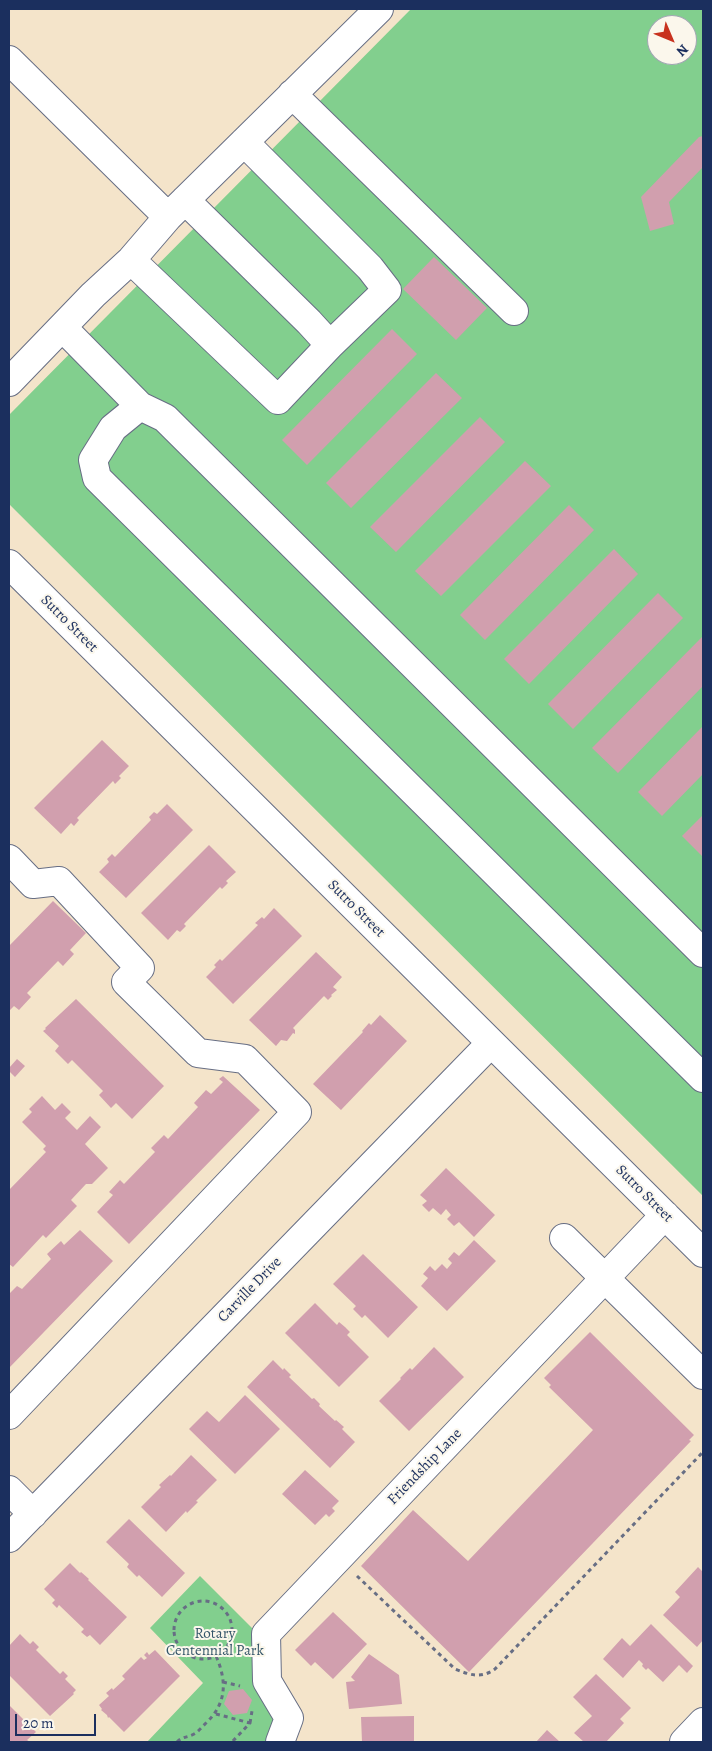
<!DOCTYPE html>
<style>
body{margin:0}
#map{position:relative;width:712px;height:1751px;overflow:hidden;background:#f4e4ca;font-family:Alegreya,serif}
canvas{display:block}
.frame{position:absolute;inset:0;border:10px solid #1b2f5e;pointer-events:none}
.north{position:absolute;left:647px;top:15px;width:50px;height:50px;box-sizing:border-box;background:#fbf7ec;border:1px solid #a1a7b3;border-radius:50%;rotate:135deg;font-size:14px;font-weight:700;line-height:20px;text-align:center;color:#1b2f5e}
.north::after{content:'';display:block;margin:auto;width:18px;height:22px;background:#c8321e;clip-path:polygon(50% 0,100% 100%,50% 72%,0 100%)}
.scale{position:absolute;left:15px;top:1714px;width:81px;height:22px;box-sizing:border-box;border:2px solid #1b2f5e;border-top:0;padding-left:6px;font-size:15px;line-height:18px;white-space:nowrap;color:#1b2f5e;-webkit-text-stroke:4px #fbf7ec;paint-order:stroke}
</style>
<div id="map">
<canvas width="712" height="1751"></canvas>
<div class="frame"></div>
<div class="north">N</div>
<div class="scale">20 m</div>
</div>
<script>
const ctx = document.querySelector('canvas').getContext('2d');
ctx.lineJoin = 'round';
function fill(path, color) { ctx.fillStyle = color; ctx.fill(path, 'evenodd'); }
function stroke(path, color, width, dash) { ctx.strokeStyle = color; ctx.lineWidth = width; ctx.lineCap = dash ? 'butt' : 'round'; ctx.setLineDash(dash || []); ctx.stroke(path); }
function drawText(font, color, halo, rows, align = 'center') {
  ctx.font = font + ' Alegreya,serif'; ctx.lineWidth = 4; ctx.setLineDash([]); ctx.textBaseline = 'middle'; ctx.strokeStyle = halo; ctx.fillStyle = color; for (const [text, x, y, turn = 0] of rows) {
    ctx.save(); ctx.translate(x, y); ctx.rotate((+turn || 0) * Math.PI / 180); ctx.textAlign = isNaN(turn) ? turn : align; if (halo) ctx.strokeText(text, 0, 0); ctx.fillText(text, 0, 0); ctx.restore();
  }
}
fill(new Path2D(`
 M411 9H703V1196L9 504V415ZM657 25H687V55H657Z
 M200 1576 258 1634C243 1666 263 1690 278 1718L269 1742H147L203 1683 150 1628Z`), '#82cf8e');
fill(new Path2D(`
 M703 136V167L669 202 674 224 650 231 641 197 699 137Z
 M434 257 487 308 456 340 403 289Z
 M392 329 417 354 307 465 282 440Z
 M436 373 462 398 351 508 326 483Z
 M480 417 505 442 396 552 370 527Z
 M525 461 551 486 441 596 415 571Z
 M569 505 594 530 485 640 460 615Z
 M614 549 638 574 529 684 504 659Z
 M658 593 683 618 573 729 548 704Z
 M702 637 703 686 618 773 592 748Z
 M703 726V774L662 816 638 792Z
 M102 740 129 766 119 776 121 778 115 784 113 781 77 818 79 820 74 826 71 823 61 834 34 808Z
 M167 804 193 830 126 898 99 872 109 862 107 859 112 854 115 857 151 820 149 817 154 812 157 814Z
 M703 815V857L682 836Z
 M209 845 236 872 226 881 228 883 222 889 220 887 184 924 186 926 180 932 177 930 168 940 141 913Z
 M53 901 86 933 70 950 74 954 63 966 58 961 27 993 31 997 19 1010 14 1006 9 1011V946Z
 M274 908 302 936 233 1004 206 977 216 967 214 965 220 959 222 961 258 925 255 923 262 917 264 919Z
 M316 952 342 977 333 987 337 990 331 995 332 996 328 1000 324 996 293 1028 295 1030V1034L293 1033 287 1041 281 1040 276 1046 249 1020Z
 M76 999 164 1086 132 1119 116 1103 111 1108 99 1095 103 1091 72 1060 68 1064 55 1051 59 1046 43 1031 46 1029 45 1028Z
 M380 1015 407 1041 341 1110 313 1084 363 1032 362 1031 369 1023 371 1025Z
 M17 1059 25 1066 15 1077 9 1071V1068Z
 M223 1076 260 1110 129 1244 97 1212 113 1195 109 1192 120 1180 124 1184 155 1152 151 1148 164 1135 168 1139 198 1107 194 1103 206 1090 211 1094 223 1082 219 1079Z
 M42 1096 55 1110 62 1103 71 1112 65 1118 77 1130 90 1116 101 1127 85 1144 108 1168 92 1184H86L71 1200 77 1206 46 1238 43 1235 13 1267 9 1264V1190L46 1152 43 1149 46 1146 22 1122 32 1112 29 1109Z
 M446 1168 495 1215 474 1237 459 1222 454 1226 447 1219 451 1215 446 1209 441 1215 433 1208 429 1212 422 1205 427 1201 420 1195Z
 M80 1230 113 1261 9 1368V1294L17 1286 22 1289 51 1259 47 1254 61 1241 64 1245Z
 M474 1240 496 1261 447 1311 421 1286 428 1278 423 1274 430 1266 435 1271 442 1264 447 1269 452 1263 448 1259 454 1252 459 1256Z
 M363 1254 418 1307 388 1338 365 1315 362 1318 353 1309 356 1306 333 1284Z
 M315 1303 337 1325 339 1322 345 1327 350 1332 347 1335 369 1357 339 1387 285 1333Z
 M590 1332 694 1435 689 1440 691 1441 469 1672 361 1566 413 1510 468 1561 593 1430 549 1387 551 1385 544 1378Z
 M434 1347 464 1377 409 1431 379 1401 401 1379 400 1378 410 1368 412 1370Z
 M273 1360 283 1370 284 1368 291 1375 289 1377 312 1399 314 1398 320 1404 319 1406 335 1421 336 1420 344 1427 342 1429 355 1442 330 1468 247 1387Z
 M245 1395 280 1429 235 1474 189 1429 207 1411 219 1422Z
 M191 1455 217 1480 196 1501 198 1502 187 1513 186 1511 166 1532 141 1507 161 1487 159 1485 170 1475 171 1476Z
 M305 1470 339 1501 332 1508 335 1511 329 1517 326 1514 315 1525 282 1494Z
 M129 1519 185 1573 162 1597 139 1575 137 1577 127 1567 129 1564 106 1542Z
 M70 1563 80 1573 81 1572 89 1579 88 1580 127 1617 100 1645 90 1635 87 1637 81 1632 84 1629 59 1605 57 1608 52 1603 55 1600 44 1589Z
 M698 1567 703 1572V1640L697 1647 663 1615 680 1597 675 1592Z
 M333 1612 367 1644 333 1679 315 1662 311 1666 295 1650Z
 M651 1624 693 1666 687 1673 679 1665 663 1682 648 1668 646 1670 642 1666 643 1664 639 1660 623 1678 603 1659 622 1638 630 1646Z
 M20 1634 30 1644 33 1641 39 1647 36 1650 60 1674 63 1671 68 1676 65 1679 76 1690 73 1693 74 1694 50 1716 9 1675V1646Z
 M155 1650 180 1676 124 1732 109 1717 108 1718 107 1715 101 1710 102 1709 99 1705 109 1696 106 1693 112 1688 113 1690 125 1679 122 1676 141 1657 144 1660 147 1658 144 1655 147 1652 149 1655Z
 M369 1654 399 1675 402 1704 349 1709 346 1682 355 1681 351 1677Z
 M596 1674 631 1708 620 1719 624 1723 606 1742H584L574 1733 592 1716 573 1697Z
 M243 1689 252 1700 247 1713 233 1715 224 1704 229 1691Z
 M9 1705 36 1732 27 1740 30 1742H9Z
 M414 1716V1742H362L361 1717Z
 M547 1730 560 1742H536Z`), '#d19fae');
const minor = new Path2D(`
 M9 60 168 217
 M292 94 514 311
 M185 200 309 322 330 345 387 290 370 268 244 142
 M131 260 278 400 330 345
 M63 328 140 406 165 418 703 953
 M9 382 93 295 131 260 168 217 379 9
 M140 406 113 428 93 460 97 478 703 1078
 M9 564 703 1253
 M9 859 33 884 59 881 140 968 126 982 198 1053 245 1059 297 1112 9 1415
 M564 1238 703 1375
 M9 1490 33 1514
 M9 1538 491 1043
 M280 1742 289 1718 267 1681 266 1634 665 1215
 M684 1742 703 1722`);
stroke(minor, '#676e84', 30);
stroke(new Path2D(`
 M357 1576 455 1669C470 1675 481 1679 495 1669L703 1452
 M174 1630a29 29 0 1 1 58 0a29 29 0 1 1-58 0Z
 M223 1682 240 1686
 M216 1714 250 1723 232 1742
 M250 1723 252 1711
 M177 1742C183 1736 187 1738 194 1734 198 1732 202 1727 206 1723 227 1703 227 1681 216 1656`), '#676e84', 3, [4, 4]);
stroke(minor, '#fff', 28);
drawText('15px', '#1b2f5e', '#fbf7ec', [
 ["Sutro Street",69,624,45],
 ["Sutro Street",356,909,45],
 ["Sutro Street",644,1194,45],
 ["Carville Drive",250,1290,-46],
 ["Friendship Lane",425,1467,-46]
]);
drawText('15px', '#35576a', '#fbf7ec', [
 ["Rotary",215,1634],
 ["Centennial Park",215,1651]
]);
</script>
